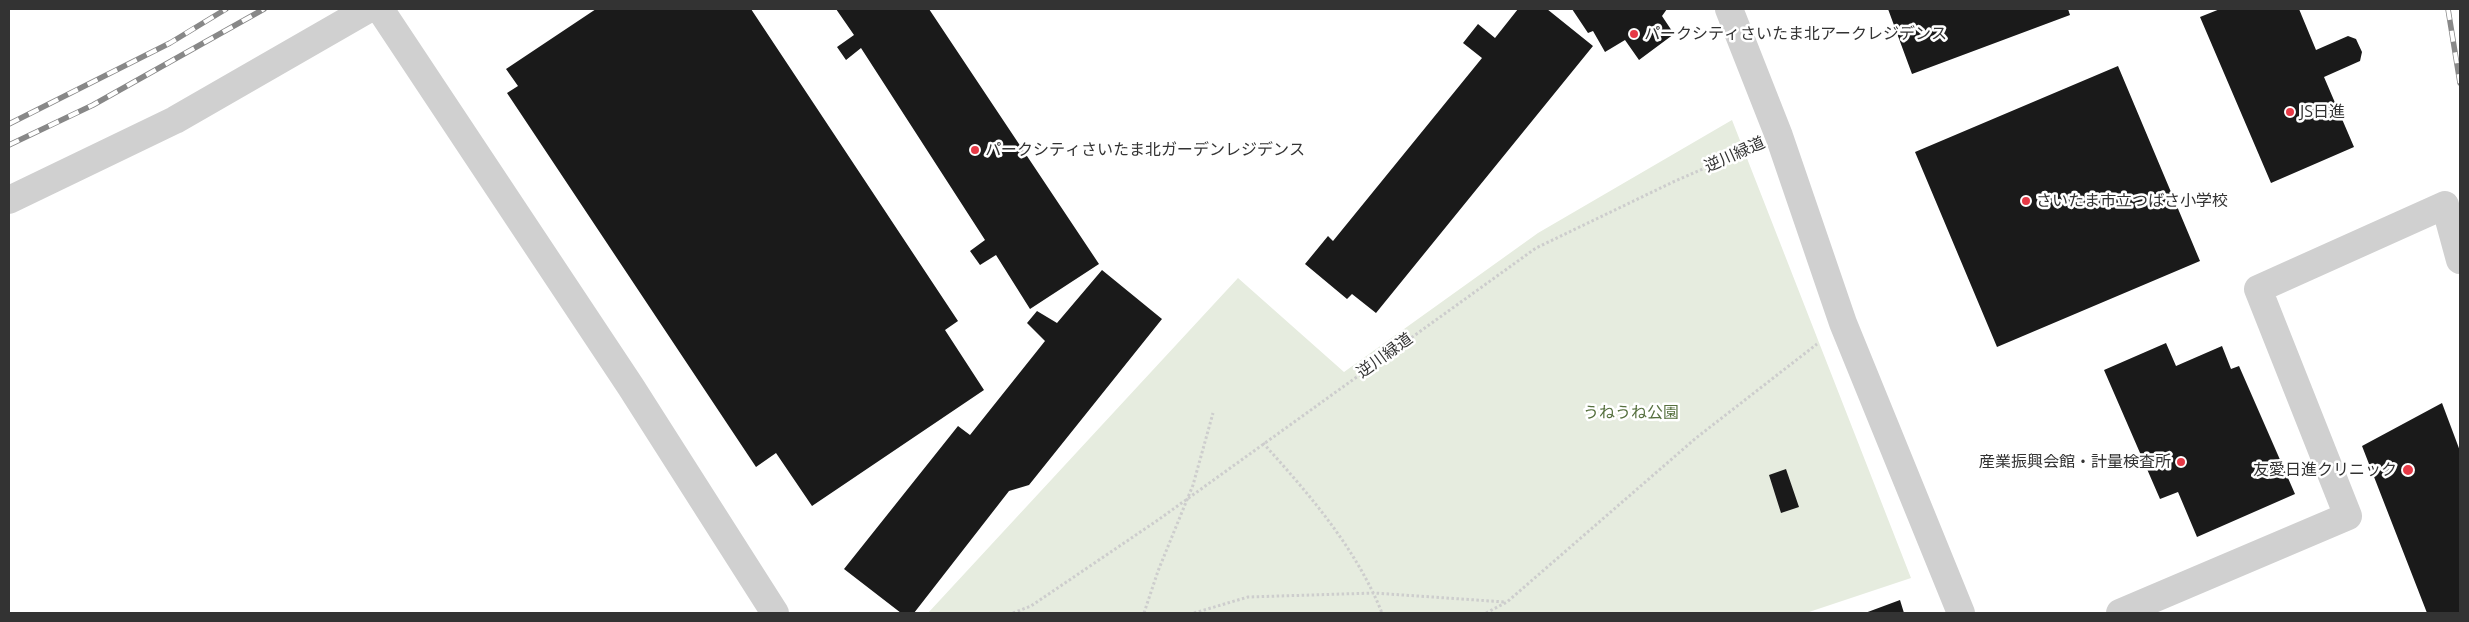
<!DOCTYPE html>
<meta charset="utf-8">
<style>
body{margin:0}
#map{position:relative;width:2469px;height:622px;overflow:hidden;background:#fff;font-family:"Open Sans",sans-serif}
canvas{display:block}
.frame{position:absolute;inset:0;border:10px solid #333;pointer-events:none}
</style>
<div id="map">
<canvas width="2469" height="622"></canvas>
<div class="frame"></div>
</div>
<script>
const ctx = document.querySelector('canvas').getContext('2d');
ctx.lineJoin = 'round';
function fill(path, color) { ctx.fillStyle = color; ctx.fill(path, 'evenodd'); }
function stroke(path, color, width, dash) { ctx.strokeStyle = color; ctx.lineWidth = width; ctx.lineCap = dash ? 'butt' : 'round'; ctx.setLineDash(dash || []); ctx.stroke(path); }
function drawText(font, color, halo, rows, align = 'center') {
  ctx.font = font + ' "Open Sans","Noto Sans JP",sans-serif'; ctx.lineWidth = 5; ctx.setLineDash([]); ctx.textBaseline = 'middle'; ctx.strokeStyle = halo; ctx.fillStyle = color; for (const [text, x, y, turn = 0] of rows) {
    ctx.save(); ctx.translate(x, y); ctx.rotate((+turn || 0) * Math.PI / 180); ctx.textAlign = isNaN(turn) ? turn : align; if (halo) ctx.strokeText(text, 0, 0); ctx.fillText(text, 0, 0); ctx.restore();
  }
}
fill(new Path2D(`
 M1732 120 1911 578 1806 613H928L1238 278 1344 372 1538 233Z`), '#e6ecdf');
fill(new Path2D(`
 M596 9H751L958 321 945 330 984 390 812 506 776 453 756 467 507 93 518 86 506 69Z
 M836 9H929L1099 264 1030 309 996 255 980 265 970 251 985 240 861 48 846 60 837 47 854 35Z
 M1518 9H1547L1593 46 1376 313 1352 294 1347 299 1305 264 1328 236 1333 241 1482 58 1463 43 1478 24 1495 38Z
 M1572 9H1667L1662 16 1674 34 1639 60 1625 40 1605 52 1593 31 1588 33Z
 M1888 9H2068L2070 15 1912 74Z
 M2220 9H2299L2316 50 2348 36 2356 39 2362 52 2360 61 2324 77 2354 147 2271 183 2200 17Z
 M2118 66 2200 261 1997 347 1915 152Z
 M1102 270 1162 319 1029 485 1009 491 914 613H901L844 569 958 426 970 435 1045 341 1027 323 1037 311 1057 323Z
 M2166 343 2176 366 2222 346 2231 369 2239 366 2295 494 2197 537 2178 492 2160 499 2104 370Z
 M2442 403 2460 451V613H2427L2362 446Z
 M1786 469 1799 507 1781 513 1769 475Z
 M1900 600 1904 613H1865Z`), '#1a1a1a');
stroke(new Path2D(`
 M1263 443C1309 494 1356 548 1382 613
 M1013 613 1031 606 1158 520 1536 248 1673 182 1751 148
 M1144 613 1158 571 1193 485 1213 413
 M1194 613 1248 597 1374 593 1505 602
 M1486 613 1507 602 1696 438 1817 344`), '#cdcdcd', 3, [2.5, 2.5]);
stroke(new Path2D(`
 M380 9 631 387 775 613
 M1729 9 1779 136 1843 323 1961 613
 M9 200 175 120 368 9
 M2120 613 2348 516 2258 289 2445 205 2460 260`), '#d0d0d0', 28);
const rail = new Path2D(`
 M2448 9 2460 83
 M9 124 170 43 226 9
 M9 145 93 105 264 9`);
stroke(rail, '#888', 5.5);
stroke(rail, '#fff', 4, [11]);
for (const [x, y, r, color] of [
 [1634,34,5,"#e63946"],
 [2290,112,5,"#e63946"],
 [975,150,5,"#e63946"],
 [2026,201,5,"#e63946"],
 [2181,462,5,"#e63946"],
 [2408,470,6,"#e63946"]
]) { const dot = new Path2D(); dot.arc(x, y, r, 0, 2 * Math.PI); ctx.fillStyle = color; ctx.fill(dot); stroke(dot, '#fff', 2); }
drawText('16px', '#333', '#fff', [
 ["パークシティさいたま北アークレジデンス",1644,34],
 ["JS日進",2300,112],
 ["パークシティさいたま北ガーデンレジデンス",985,150],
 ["さいたま市立つばさ小学校",2036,201],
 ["産業振興会館・計量検査所",2171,462,"right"],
 ["友愛日進クリニック",2397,470,"right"]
], 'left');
drawText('16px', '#333', '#fff', [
 ["逆川緑道",1735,155,-24],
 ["逆川緑道",1385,356,-36]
]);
drawText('16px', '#56703f', '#fff', [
 ["うねうね公園",1631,413]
]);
</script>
